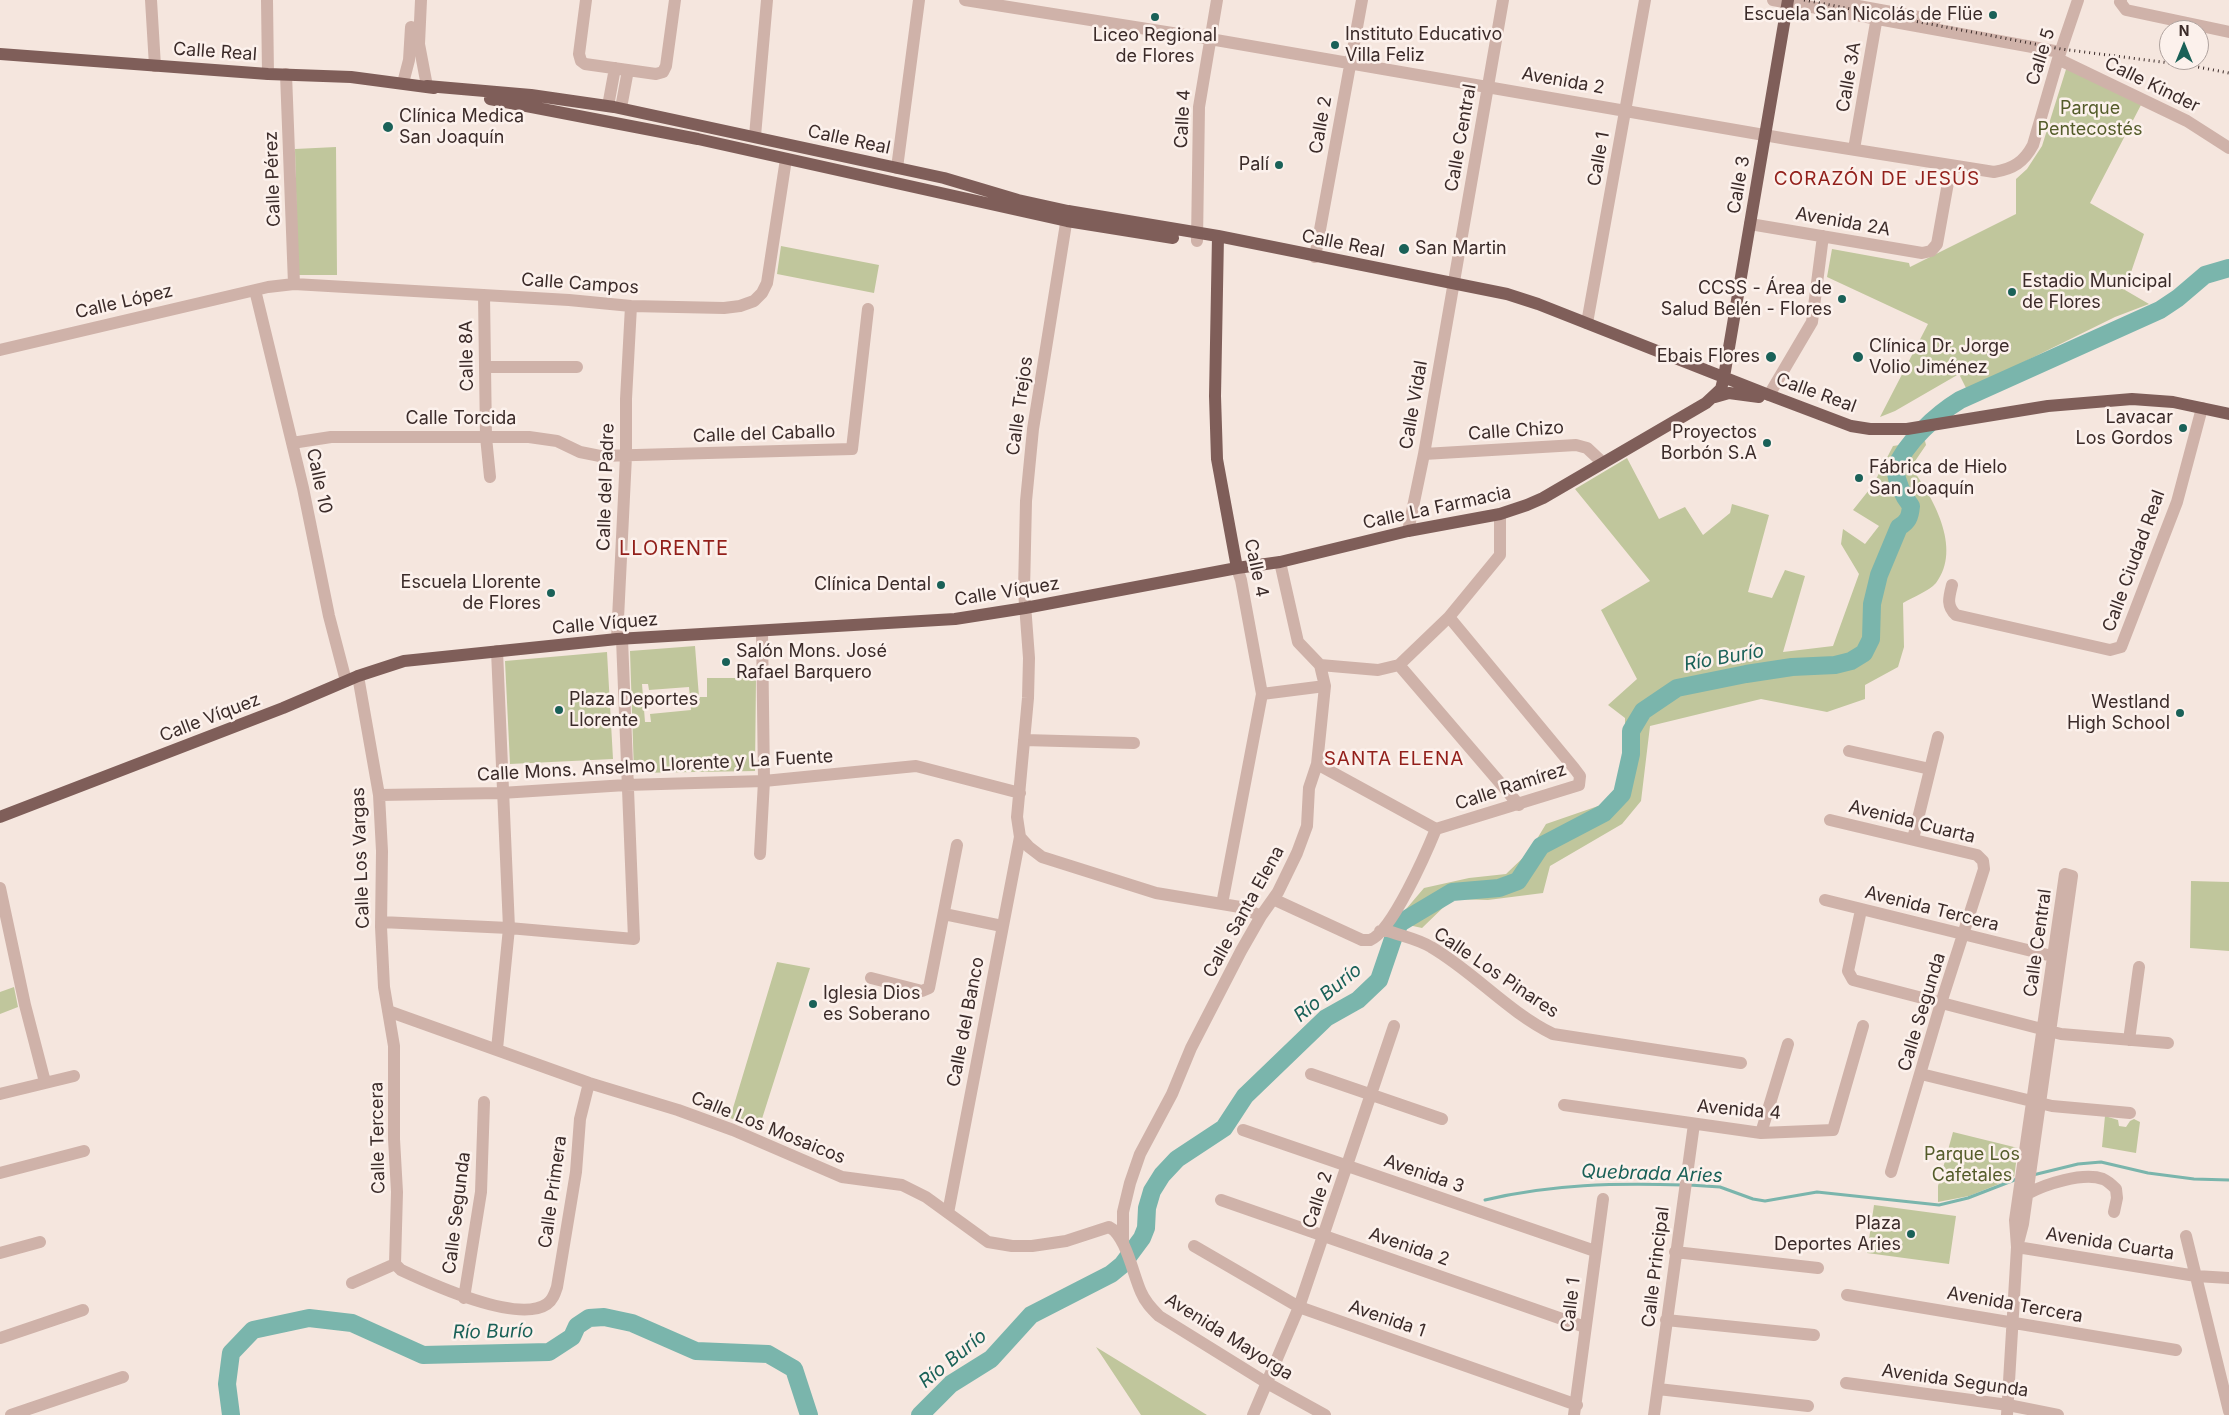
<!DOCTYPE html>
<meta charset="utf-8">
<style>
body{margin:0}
#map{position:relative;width:2229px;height:1415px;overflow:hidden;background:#f5e6de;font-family:Inter,sans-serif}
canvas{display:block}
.north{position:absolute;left:2159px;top:20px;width:50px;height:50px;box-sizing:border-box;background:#fcf1ec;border:1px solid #afa29e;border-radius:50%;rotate:0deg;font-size:14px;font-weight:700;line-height:20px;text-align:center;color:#3b2b29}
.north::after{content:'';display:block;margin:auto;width:18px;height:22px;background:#1a6158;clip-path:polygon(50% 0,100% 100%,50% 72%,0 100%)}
</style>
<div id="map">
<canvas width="2229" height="1415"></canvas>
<div class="north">N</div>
</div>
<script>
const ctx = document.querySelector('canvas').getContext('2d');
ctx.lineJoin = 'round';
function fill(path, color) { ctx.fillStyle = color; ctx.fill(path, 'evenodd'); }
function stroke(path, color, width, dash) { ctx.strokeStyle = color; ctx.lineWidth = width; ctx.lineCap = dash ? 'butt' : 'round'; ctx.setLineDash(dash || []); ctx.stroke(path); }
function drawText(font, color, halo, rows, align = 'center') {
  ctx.font = font + ' Inter,sans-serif'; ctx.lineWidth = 5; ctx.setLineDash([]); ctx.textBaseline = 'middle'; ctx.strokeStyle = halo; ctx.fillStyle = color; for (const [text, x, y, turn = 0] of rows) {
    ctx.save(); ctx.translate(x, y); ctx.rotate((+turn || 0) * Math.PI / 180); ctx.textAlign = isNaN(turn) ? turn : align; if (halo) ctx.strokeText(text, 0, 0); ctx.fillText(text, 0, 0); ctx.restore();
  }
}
fill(new Path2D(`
 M2068 63 2142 103 2090 203 2144 234 2125 290 2149 304 2115 317 1967 390 1959 374 1895 411 1880 417 1928 324 1827 277 1832 249 1909 263 1910 267 2016 214V179L2027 169 2042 146Z
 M336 147 337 275H298L295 149Z
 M781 246 879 265 874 293 777 274Z
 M1925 441 1926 445 1911 467C1932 496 1963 548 1936 583 1929 591 1913 597 1903 603L1904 647 1898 667 1865 685V699L1827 712 1761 699 1650 726 1641 801 1622 824 1550 866 1543 893 1488 900 1452 899 1422 928 1395 922 1424 888 1469 878 1506 874 1529 852 1546 824 1604 804 1621 789 1625 775V718L1608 705 1637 679 1601 610 1650 581 1575 489 1627 458 1659 519 1685 507 1703 535 1730 513 1732 504 1769 515 1748 592 1772 598 1785 570 1805 576 1783 652 1833 646 1859 574 1841 544 1843 529 1865 544 1879 526 1853 510 1873 485 1893 446Z
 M695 646 699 697H707V678H756L755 771 634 773 630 651ZM642 684H648L649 690 689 687 691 710 650 714 651 722H645Z
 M607 652 613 759 510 764 505 661Z
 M2191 881 2229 882V951L2190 948Z
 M777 962 810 968 760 1125 753 1126 730 1118Z
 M14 987 18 1007 0 1014V992Z
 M2105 1116 2118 1120 2119 1126 2126 1127 2130 1121 2134 1119 2140 1122 2136 1153 2102 1147Z
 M1953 1132 2018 1148 2014 1178 1969 1196 1938 1202V1186Z
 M1874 1205 1956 1216 1949 1264 1867 1253Z
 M1096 1347 1207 1415H1141Z`), '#c0c69c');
stroke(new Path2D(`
 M2033 1175 2078 1164 2101 1162 2148 1173 2194 1179 2229 1180
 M1689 1185 1720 1187 1753 1199 1765 1201 1817 1192 1939 1205 1968 1198 2017 1179
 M1485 1200C1551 1184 1616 1183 1683 1185`), '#7ab5ac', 3);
stroke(new Path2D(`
 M231 1415 227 1384 231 1353 253 1330 309 1318 352 1323 423 1355 549 1352 572 1337 577 1326 589 1318 604 1317 632 1323 696 1351 768 1354 794 1369 809 1415
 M920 1415 951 1384 991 1359 1031 1315 1111 1274 1122 1265 1142 1238 1146 1228 1147 1208 1152 1191 1162 1175 1177 1159 1224 1128 1245 1096 1326 1018 1358 1000 1379 980 1393 939 1400 923 1452 892 1499 888 1518 881 1541 846 1604 813 1622 794 1631 754V731L1643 711 1677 688 1746 674 1792 667 1835 665 1851 661 1864 653 1871 639 1872 604 1879 575 1899 527C1908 522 1910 517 1911 506 1903 496 1897 482 1895 469 1905 443 1937 414 1960 400L2160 310 2178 298 2205 275 2229 268`), '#7ab5ac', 18);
stroke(new Path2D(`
 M151 0 155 66
 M267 0 268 74
 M421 0 419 44 427 86
 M586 0 579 54 581 61 585 64 656 74 663 72 666 66 675 0
 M965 0 1210 39 1793 140 1994 172C2013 169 2024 162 2033 145L2058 59 2078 0
 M1773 0 2060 52
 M1826 0 1935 20
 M2121 0 2120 2 2126 10 2229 32
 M2058 59 2187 121 2229 148
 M286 74 294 284
 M403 83 409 60 411 27
 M608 106 615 68
 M621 108 628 70
 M755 136 767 0
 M1854 149 1878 11
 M897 168 919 0
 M1068 211 1033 429 1026 501 1024 591 1029 658 1028 698 1017 817 1020 837 1029 847 1042 857 1156 893 1240 907 1261 916
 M1750 224 1922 253 1931 251 1937 244 1951 166
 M1197 241 1199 107 1217 0
 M1315 257 1362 0
 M255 290 303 488 329 616 346 681
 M484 295 486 437 490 477
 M1587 323 1645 0
 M0 350 268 287 294 284 569 300 631 306 724 308 740 306 754 301 762 293 767 283 786 159
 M485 367H577
 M1769 395 1812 322 1823 236
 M292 443 331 437H529L557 441 580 452 600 456 852 449 868 309
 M1424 454 1576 445 1587 448 1603 463
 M1408 531 1424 454 1503 0
 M1952 585C1949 597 1946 606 1956 615L2110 650 2121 647 2177 502 2202 408
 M617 639 626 456V399L631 306
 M497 651 509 928 497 1049
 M1320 665 1378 670 1399 665 1449 617 1500 555V514
 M1399 665 1519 805
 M358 676 379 795 382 851 381 927 384 987 394 1046V1139L397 1192 395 1264
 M1262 694 1325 686
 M1024 740 1134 743
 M1849 751 1930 769
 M1317 764 1436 829 1579 785 1580 776 1574 768 1449 617
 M379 795 501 793 626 785 764 781 916 766 1020 793
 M1830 820 1977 855 1983 861 1984 869 1941 1003 1891 1172
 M1913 839 1938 737
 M760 854 764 781 762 631
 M0 888 25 1005 45 1082
 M1273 899 1362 940C1365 940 1368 940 1370 940 1392 932 1427 851 1436 829
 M1825 900 2060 958
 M1222 904 1262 694 1241 580 1237 568
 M1861 910 1848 971 1853 980 2061 1034 2168 1043
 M944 914 1002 926
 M381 922 509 928 634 939 622 639
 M1380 931H1388C1402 936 1418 939 1431 947 1474 972 1508 1012 1553 1034L1741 1063
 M871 978 922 991 929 988 957 845
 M388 1011 589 1083 678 1110 733 1130 842 1177 902 1185 926 1197 988 1242 1012 1246H1032L1066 1241 1109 1227C1126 1235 1133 1275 1141 1292 1145 1302 1152 1309 1159 1316L1267 1383 1325 1415
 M2129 1040 2139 967
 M1311 1074 1442 1119
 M1921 1074 2052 1106 2130 1113
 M0 1094 74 1076
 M1564 1105 1761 1133 1833 1130 1863 1026
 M1243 1130 1595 1251
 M1761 1133 1788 1044
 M0 1173 84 1151
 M2027 1194C2045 1184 2083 1172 2103 1179 2108 1181 2112 1185 2116 1189L2117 1198 2114 1212
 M1221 1200 1585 1327
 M948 1213 1020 837
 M2186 1236 2229 1411
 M1123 1243V1212L1130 1183 1140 1154 1172 1094 1191 1048 1241 951 1261 916 1278 892 1297 853 1307 826 1309 788 1317 764 1325 686 1320 665 1298 642 1280 562
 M1194 1246 1299 1307 1577 1405
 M2017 1247 2196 1276 2229 1278
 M1675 1252 1818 1268
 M0 1253 40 1242
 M395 1264 401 1270C431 1284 518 1324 547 1304 553 1300 555 1293 557 1287L576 1172 580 1119 589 1083
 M352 1283 395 1264
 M1847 1295 2176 1350
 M464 1298 481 1192 484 1102
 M1666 1320 1814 1335
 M0 1338 83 1310
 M1846 1383 2008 1405 2058 1415
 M1658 1389 1808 1406
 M11 1415 123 1377
 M1253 1415 1299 1307 1394 1026
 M1574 1415 1603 1199
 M1654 1415 1694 1124
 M2007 1415 2017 1247 2015 1220 2065 874 2072 876 2023 1224 2017 1247`), '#cfb2a9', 12);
stroke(new Path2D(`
 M0 54 268 74 351 77 434 88
 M427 86 531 95 614 107 944 178 1018 200 1068 211 1218 236 1507 294 1538 304 1769 395 1851 426 1870 429H1907L2048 406 2132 399 2173 402 2229 414
 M490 99 698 139 1067 221 1173 238
 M1218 236 1215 396 1217 459 1237 568
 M1715 397 1729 393 1759 397
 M0 817 283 708 358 676 404 661 617 639 955 619 1025 608 1237 568 1280 562 1408 531 1500 514 1527 505 1543 498 1706 403 1721 389 1724 377 1788 0`), '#7f5e59', 12);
stroke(new Path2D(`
 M1804 0 2061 49 2193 66 2229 73`), '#3b2b29', 3, [1, 4]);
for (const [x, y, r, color] of [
 [1993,15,5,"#1a6158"],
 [1155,17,5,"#1a6158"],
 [1335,45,5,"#1a6158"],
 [388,127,6,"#1a6158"],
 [1279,165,5,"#1a6158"],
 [1404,249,6,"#1a6158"],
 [2012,292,5,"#1a6158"],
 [1842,299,5,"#1a6158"],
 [1771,357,6,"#1a6158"],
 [1858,357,6,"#1a6158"],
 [2183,428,5,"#1a6158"],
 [1767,443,5,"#1a6158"],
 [1859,478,5,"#1a6158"],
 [941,585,5,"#1a6158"],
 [551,593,5,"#1a6158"],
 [726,662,5,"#1a6158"],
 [559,710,5,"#1a6158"],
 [2180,713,5,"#1a6158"],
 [813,1004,5,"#1a6158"],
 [1911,1234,5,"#1a6158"]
]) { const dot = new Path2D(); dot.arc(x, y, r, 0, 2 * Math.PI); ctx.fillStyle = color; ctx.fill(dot); stroke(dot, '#fcf1ec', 2); }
drawText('18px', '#3b2b29', '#fcf1ec', [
 ["Escuela San Nicolás de Flüe",1983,15],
 ["Instituto Educativo",1345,35,"left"],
 ["Villa Feliz",1345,56,"left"],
 ["Liceo Regional",1155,36,"center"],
 ["de Flores",1155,57,"center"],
 ["Clínica Medica",399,117,"left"],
 ["San Joaquín",399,138,"left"],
 ["Palí",1269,165],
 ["San Martin",1415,249,"left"],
 ["Estadio Municipal",2022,282,"left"],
 ["de Flores",2022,303,"left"],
 ["CCSS - Área de",1832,289],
 ["Salud Belén - Flores",1832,310],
 ["Clínica Dr. Jorge",1869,347,"left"],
 ["Volio Jiménez",1869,368,"left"],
 ["Ebais Flores",1760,357],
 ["Lavacar",2173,418],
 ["Los Gordos",2173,439],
 ["Proyectos",1757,433],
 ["Borbón S.A",1757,454],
 ["Fábrica de Hielo",1869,468,"left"],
 ["San Joaquín",1869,489,"left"],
 ["Escuela Llorente",541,583],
 ["de Flores",541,604],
 ["Clínica Dental",931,585],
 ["Salón Mons. José",736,652,"left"],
 ["Rafael Barquero",736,673,"left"],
 ["Plaza Deportes",569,700,"left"],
 ["Llorente",569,721,"left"],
 ["Westland",2170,703],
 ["High School",2170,724],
 ["Iglesia Dios",823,994,"left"],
 ["es Soberano",823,1015,"left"],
 ["Plaza",1901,1224],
 ["Deportes Aries",1901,1245]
], 'right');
drawText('18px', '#3b2b29', '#fcf1ec', [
 ["Calle Real",215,52,4],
 ["Calle 5",2041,57,-73],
 ["Calle 3A",1849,77,-80],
 ["Avenida 2",1563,81,10],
 ["Calle Kinder",2152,85,26],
 ["Calle 4",1183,119,-87],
 ["Calle 2",1321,125,-80],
 ["Calle Central",1461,138,-80],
 ["Calle Real",849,140,12],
 ["Calle 1",1599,159,-80],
 ["Calle Pérez",273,179,-92],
 ["Calle 3",1739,185,-80],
 ["Avenida 2A",1843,222,10],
 ["Calle Real",1343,244,11],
 ["Calle Campos",580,284,4],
 ["Calle López",124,302,-13],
 ["Calle 8A",467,356,-91],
 ["Calle Real",1816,393,20],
 ["Calle Vidal",1414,405,-80],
 ["Calle Trejos",1020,406,-82],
 ["Calle Torcida",461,419],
 ["Calle Chizo",1516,431,-4],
 ["Calle del Caballo",764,434,-2],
 ["Calle 10",319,481,78],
 ["Calle del Padre",606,487,-88],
 ["Calle La Farmacia",1437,508,-12],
 ["Calle Ciudad Real",2134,561,-70],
 ["Calle 4",1256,568,78],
 ["Calle Víquez",1007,592,-9],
 ["Calle Víquez",605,624,-5],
 ["Calle Víquez",210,718,-21],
 ["Calle Mons. Anselmo Llorente y La Fuente",655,766,-3],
 ["Calle Ramírez",1511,787,-18],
 ["Avenida Cuarta",1912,822,14],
 ["Calle Los Vargas",361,858,-92],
 ["Avenida Tercera",1932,909,14],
 ["Calle Santa Elena",1244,912,-61],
 ["Calle Central",2038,943,-82],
 ["Calle Los Pinares",1496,973,34],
 ["Calle Segunda",1922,1012,-73],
 ["Calle del Banco",966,1022,-79],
 ["Avenida 4",1739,1110,5],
 ["Calle Los Mosaicos",768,1128,22],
 ["Calle Tercera",378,1138,-91],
 ["Avenida 3",1424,1174,19],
 ["Calle Primera",553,1192,-82],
 ["Calle 2",1318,1200,-72],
 ["Calle Segunda",457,1213,-83],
 ["Avenida Cuarta",2110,1244,9],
 ["Avenida 2",1409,1247,19],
 ["Calle Principal",1656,1267,-83],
 ["Calle 1",1571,1305,-83],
 ["Avenida Tercera",2015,1305,10],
 ["Avenida 1",1387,1319,19],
 ["Avenida Mayorga",1229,1337,32],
 ["Avenida Segunda",1955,1381,8]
]);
drawText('18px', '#545c2a', '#fcf1ec', [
 ["Parque",2090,109],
 ["Pentecostés",2090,130],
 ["Parque Los",1972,1155],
 ["Cafetales",1972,1176]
]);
ctx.letterSpacing = '1px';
drawText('19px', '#921f1a', '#fcf1ec', [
 ["CORAZÓN DE JESÚS",1877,179],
 ["SANTA ELENA",1394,759]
]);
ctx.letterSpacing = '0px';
drawText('italic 19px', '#1a6158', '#fcf1ec', [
 ["Río Burío",1724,658,-10],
 ["Río Burío",1328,993,-39],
 ["Quebrada Aries",1652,1174,2],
 ["Río Burío",493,1332,-1],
 ["Río Burío",953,1359,-39]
]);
ctx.letterSpacing = '1px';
drawText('20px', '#921f1a', '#fcf1ec', [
 ["LLORENTE",674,549]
]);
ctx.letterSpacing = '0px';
</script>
